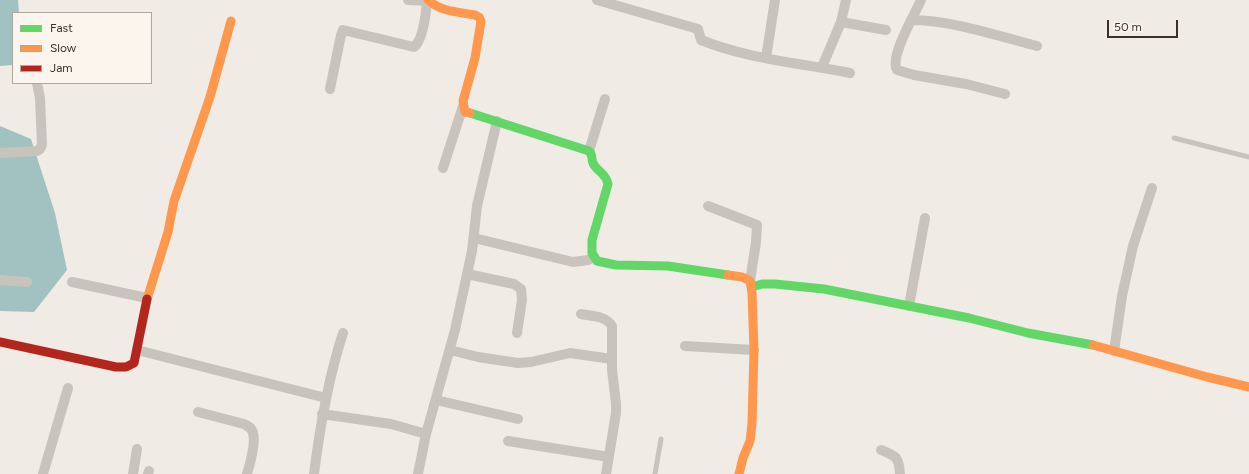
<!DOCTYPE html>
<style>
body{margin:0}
#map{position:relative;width:1249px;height:474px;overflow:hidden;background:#f0ebe5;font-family:Figtree,sans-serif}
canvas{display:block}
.legend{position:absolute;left:12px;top:12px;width:140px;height:72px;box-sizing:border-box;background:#fbf5ee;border:1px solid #aea6a0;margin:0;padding:5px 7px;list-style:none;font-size:12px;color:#3b302b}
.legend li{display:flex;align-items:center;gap:8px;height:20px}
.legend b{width:20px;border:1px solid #aea6a0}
.scale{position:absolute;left:1107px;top:20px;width:71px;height:18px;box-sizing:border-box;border:2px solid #3b302b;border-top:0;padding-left:5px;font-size:12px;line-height:14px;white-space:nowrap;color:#3b302b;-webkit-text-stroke:3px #fbf5ee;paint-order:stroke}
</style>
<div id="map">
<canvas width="1249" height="474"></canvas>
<ul class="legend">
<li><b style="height:5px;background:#63d668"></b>Fast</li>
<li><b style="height:5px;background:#ff974d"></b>Slow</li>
<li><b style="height:5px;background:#b3261e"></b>Jam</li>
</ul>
<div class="scale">50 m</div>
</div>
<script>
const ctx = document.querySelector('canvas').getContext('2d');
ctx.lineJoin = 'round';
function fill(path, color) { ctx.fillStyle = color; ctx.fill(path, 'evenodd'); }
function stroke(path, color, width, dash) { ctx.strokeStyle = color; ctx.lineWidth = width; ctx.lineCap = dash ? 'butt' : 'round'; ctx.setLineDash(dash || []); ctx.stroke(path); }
fill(new Path2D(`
 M0 0H18L19 13H13V65L0 66Z
 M0 126 31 139 55 213 67 270 34 312 0 311Z`), '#a1c2c1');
stroke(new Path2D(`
 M1174 138 1249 157
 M655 474 661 439`), '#c9c3be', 5);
stroke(new Path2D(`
 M408 0 429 1
 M597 0 698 29 701 40C748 59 800 63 850 73
 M921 0C915 14 889 57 897 70L914 75 966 84 1005 94
 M911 20C951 20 998 36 1037 46
 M841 22 886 30
 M766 58 775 0
 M822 67 841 22 846 0
 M330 89 341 35 343 30 414 47C423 40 426 13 427 1
 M589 151 605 99
 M0 153 37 151 40 149 42 145 40 98 37 83
 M443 168 463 106
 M708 206 757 225 756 242 750 281
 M474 238 573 262 588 260 594 257
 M467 274 514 284 521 289 522 300 517 333
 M0 280 27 282
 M72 282 147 298
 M909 306 925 218
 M581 314C592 316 606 316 612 326V370L616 403V413L606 474
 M685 346 754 350
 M137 350 326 398
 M450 350 478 357 518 363 531 362 570 353 612 359
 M1114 351 1122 296 1133 246 1152 188
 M436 400 518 419
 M198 412 244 424C248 426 252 428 253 433 256 443 250 464 247 474
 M322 414 391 424 426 434
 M508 441 609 457
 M881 450C896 456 899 457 900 474
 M43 474 68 388
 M133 474 137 449
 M148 474 149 471
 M314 474C320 426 328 379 343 333
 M418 474 426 434 455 330 472 251 477 206 497 121`), '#c9c3be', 10);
stroke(new Path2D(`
 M470 113 589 151C593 155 591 158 593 163 596 171 606 173 608 184L592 240V253L597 261 616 265 668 266 728 275
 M752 287 762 284H775L824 289 969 318 1028 333 1093 345`), '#63d668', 9);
stroke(new Path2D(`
 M428 0C441 12 459 12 475 15L479 17 481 21 475 58 463 101 465 112 470 113
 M728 275 742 277 750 281 752 293 754 350 752 424 750 441 743 458 739 474
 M147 299 168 232 174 201 210 97 231 21
 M1093 345 1207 377 1249 387`), '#ff974d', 9);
stroke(new Path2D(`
 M0 342 116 367H126L134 363 147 299`), '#b3261e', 9);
</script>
